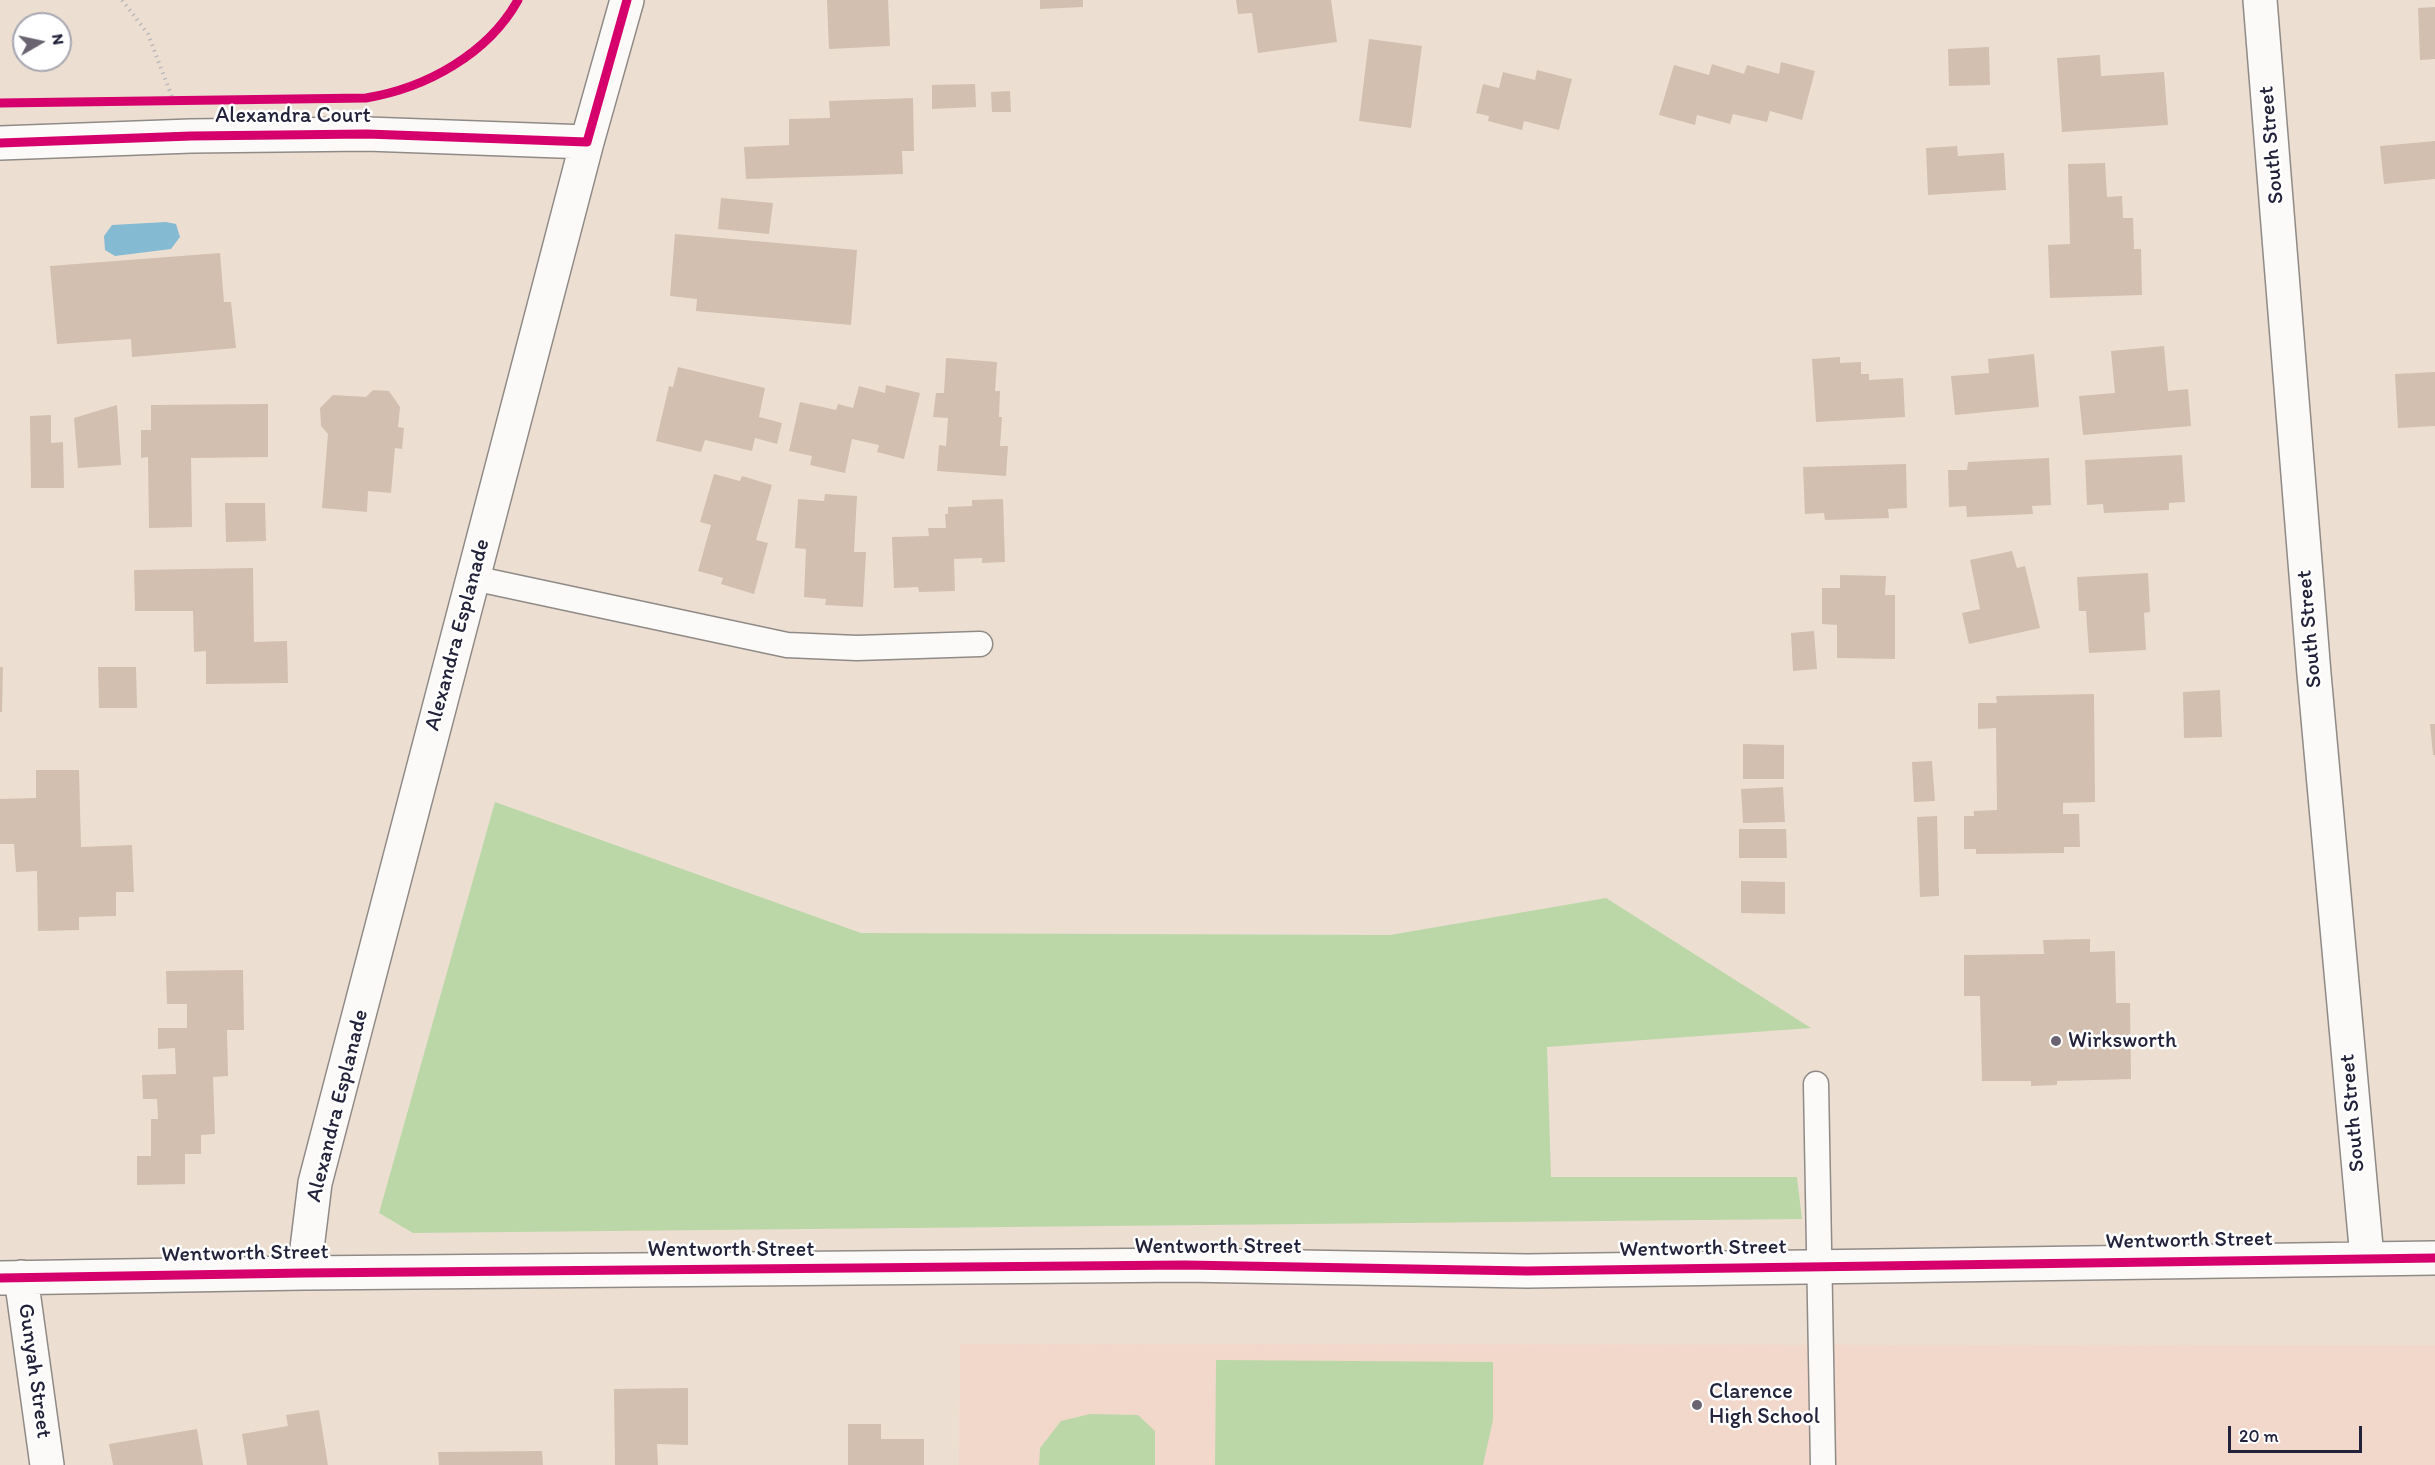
<!DOCTYPE html>
<style>
body{margin:0}
#map{position:relative;width:2435px;height:1465px;overflow:hidden;background:#ecdfd2;font-family:Itim,sans-serif}
canvas{display:block}
.north{position:absolute;left:12px;top:12px;width:60px;height:60px;box-sizing:border-box;background:#fff;border:2px solid #a7a7b1;border-radius:50%;rotate:81deg;font-size:16px;font-weight:700;line-height:24px;text-align:center;color:#22223b}
.north::after{content:'';display:block;margin:auto;width:21px;height:27px;background:#696470;clip-path:polygon(50% 0,100% 100%,50% 72%,0 100%)}
.scale{position:absolute;left:2228px;top:1426px;width:134px;height:27px;box-sizing:border-box;border:3px solid #22223b;border-top:0;padding-left:8px;font-size:18px;line-height:21px;white-space:nowrap;color:#22223b;-webkit-text-stroke:4px #fff;paint-order:stroke}
</style>
<div id="map">
<canvas width="2435" height="1465"></canvas>
<div class="north">N</div>
<div class="scale">20 m</div>
</div>
<script>
const ctx = document.querySelector('canvas').getContext('2d');
ctx.lineJoin = 'round';
function fill(path, color) { ctx.fillStyle = color; ctx.fill(path, 'evenodd'); }
function stroke(path, color, width, dash) { ctx.strokeStyle = color; ctx.lineWidth = width; ctx.lineCap = dash ? 'butt' : 'round'; ctx.setLineDash(dash || []); ctx.stroke(path); }
function drawText(font, color, halo, rows, align = 'center') {
  ctx.font = font + ' Itim,sans-serif'; ctx.lineWidth = 5; ctx.setLineDash([]); ctx.textBaseline = 'middle'; ctx.strokeStyle = halo; ctx.fillStyle = color; for (const [text, x, y, turn = 0] of rows) {
    ctx.save(); ctx.translate(x, y); ctx.rotate((+turn || 0) * Math.PI / 180); ctx.textAlign = isNaN(turn) ? turn : align; if (halo) ctx.strokeText(text, 0, 0); ctx.fillText(text, 0, 0); ctx.restore();
  }
}
fill(new Path2D(`
 M960 1344 2435 1345V1465H959Z`), '#f2d8cb');
fill(new Path2D(`
 M495 802 861 933 1390 935 1606 898 1811 1028 1547 1047 1551 1177H1797L1802 1219 413 1233 379 1213Z
 M1216 1360 1493 1362V1420L1483 1465H1215Z
 M1090 1414 1138 1415 1155 1431V1465H1039L1040 1448 1061 1421Z`), '#bbd7a8');
fill(new Path2D(`
 M166 222 176 224 180 237 171 249 115 256 105 250 104 236 112 225Z`), '#85bad3');
fill(new Path2D(`
 M827 0H888L890 46 829 49Z
 M1040 0H1083V7L1040 9Z
 M1236 0H1331L1337 42 1258 53 1252 13 1238 14Z
 M2435 7V59L2420 60 2418 8Z
 M1369 39 1422 46 1411 128 1359 121Z
 M1989 47 1990 85 1949 86 1948 49Z
 M2100 55 2101 76 2164 72 2168 125 2062 132 2057 58Z
 M1781 62 1815 71 1802 120 1770 111 1767 122 1733 114 1730 124 1697 115 1695 125 1659 115 1674 65 1709 75 1712 64 1744 74 1747 65 1779 74Z
 M1537 70 1572 79 1559 130 1524 121 1522 130 1488 121 1489 116 1476 113 1483 84 1499 88 1503 72 1535 80Z
 M975 84 976 107 932 109V85Z
 M1010 91 1011 112H992L991 92Z
 M913 98 914 151H902L903 174 746 179 744 147 789 145V119L830 118 829 101Z
 M2435 141V179L2384 184 2380 146Z
 M1957 146 1958 156 2004 153 2006 190 1928 195 1926 148Z
 M2105 163 2107 197 2122 196 2123 218H2133L2134 249H2141L2142 295 2050 298 2048 245 2070 244 2068 164Z
 M721 198 773 203 769 234 718 229Z
 M675 234 857 250 851 325 696 311 697 299 670 296Z
 M220 253 224 302H231L236 348 132 357 131 339 57 344 50 266Z
 M2164 346 2168 391 2188 389 2191 426 2083 435 2079 396 2115 393 2111 351Z
 M2034 354 2039 407 1955 415 1951 376 1989 373 1988 359Z
 M1840 357V363L1861 362V374H1869V380L1903 378 1905 417 1816 422 1812 359Z
 M946 358 997 362 995 391H1000L999 417H1002L1000 446H1008L1006 476 937 471 939 445 946 446 948 418 933 417 936 393H944Z
 M678 367 765 388 759 417 782 423 777 444 755 438 752 451 705 440 701 452 656 441 669 386 673 387Z
 M2435 372V426L2398 428 2395 374Z
 M886 385 920 393 904 459 877 452 879 445 852 439 845 473 810 465 812 456 789 451 800 402 836 410 838 404 853 408 859 386 885 393Z
 M373 390 389 391 400 407 398 427 404 428 402 449 395 448 391 493 368 491 367 512 322 508 328 434 321 426 320 408 333 395 366 397Z
 M268 404V457L191 458 192 527 149 528 148 457 141 458V430H151V405Z
 M117 405 121 465 78 468 74 418Z
 M51 415V443L63 442 64 488H31L30 416Z
 M2182 455 2185 502 2169 503V510L2104 513 2103 504 2087 505 2085 460Z
 M2049 458 2051 505 2032 506 2033 514 1967 517 1966 506 1949 507 1948 470H1967L1968 462Z
 M1906 464 1907 508 1888 509 1889 518 1825 520 1824 513 1805 514 1803 467Z
 M714 474 740 481 742 476 772 485 756 540 768 543 754 594 721 584 723 578 698 571 711 525 700 522Z
 M825 494 857 496 854 552H866L863 607 825 605 826 599 804 597 806 549 795 548 798 499 824 501Z
 M1003 499 1005 562 982 563V558L954 559 955 591 919 592 918 587 894 588 892 537 929 536 928 528H946L945 514H948V507L972 506V500Z
 M225 503H265L266 541 226 542Z
 M2012 551 2017 568 2025 566 2040 628 1969 644 1962 613 1980 609 1970 560Z
 M253 568 254 642 287 641 288 683 206 684V651L194 652 193 611H135L134 570Z
 M2148 573 2150 612 2144 613 2146 650 2089 653 2086 611H2079L2077 577Z
 M1840 575 1886 576 1885 595H1895V659L1837 658V625L1822 624V588H1840Z
 M1814 631 1817 669 1793 671 1791 633Z
 M0 667H3L2 712H0Z
 M98 667H136L137 708H99Z
 M2220 690 2222 737 2184 738 2183 692Z
 M2094 694 2095 802 2063 803V814H2079L2080 847H2064V853L1976 854V849H1964V816H1974V811L1997 810 1996 728 1978 729V703H1997L1996 696Z
 M2430 724H2435V755H2433Z
 M1743 744 1784 745V779H1743Z
 M1932 761 1935 801 1914 802 1912 762Z
 M36 770H79L81 847 132 845 134 892H116V916L79 917V930L38 931 37 871 16 872 14 844H0V799L36 798Z
 M1783 787 1785 822 1743 823 1741 789Z
 M1937 816 1939 896 1920 897 1917 817Z
 M1739 829H1786L1787 858H1739Z
 M1741 881 1785 882V914L1741 913Z
 M2090 939V952L2115 951 2116 1003H2130L2131 1079 2057 1081V1085L2031 1086V1081H1982L1980 996H1964V955L2044 954 2043 940Z
 M243 970 244 1030H227L228 1076 213 1077 215 1134 201 1135V1154H185V1184L137 1185V1156H151V1119H158L157 1099H143L142 1075 176 1074 175 1048 158 1049V1028H187V1004H167L166 971Z
 M688 1388V1445L657 1444 658 1465H615L614 1389Z
 M319 1410 328 1465H247L242 1434 288 1426 286 1415Z
 M848 1424H881V1439H924V1465H848Z
 M197 1429 203 1465H113L109 1444Z
 M542 1451 543 1465H439L438 1452Z`), '#d2bfaf');
const lane = new Path2D(`
 M473 578 787 645 857 648 980 644
 M1816 1084 1823 1465`);
const street = new Path2D(`
 M2260 0 2314 674 2367 1258
 M0 143 191 136 367 134 587 142
 M304 1273 315 1183 587 142 627 0
 M21 1277 47 1465
 M0 1278 304 1273 1185 1265 1527 1271 2435 1258`);
stroke(lane, '#908a87', 27);
stroke(street, '#908a87', 36);
stroke(new Path2D(`
 M122 0 148 34 172 97`), '#bdbabb', 4, [1.5, 4.5]);
stroke(lane, '#fcfaf8', 24);
stroke(street, '#fcfaf8', 33);
stroke(new Path2D(`
 M0 103 366 98C426 88 488 54 518 0
 M0 143 191 136 367 134 587 142 627 0
 M0 1278 304 1273 1185 1265 1527 1271 2435 1258`), '#d6006c', 9);
for (const [x, y, r, color] of [
 [2056,1041,6,"#696470"],
 [1697,1405,6,"#696470"]
]) { const dot = new Path2D(); dot.arc(x, y, r, 0, 2 * Math.PI); ctx.fillStyle = color; ctx.fill(dot); stroke(dot, '#fff', 2); }
drawText('22px', '#22223b', '#fff', [
 ["Alexandra Court",293,116],
 ["South Street",2272,145,-95],
 ["South Street",2310,629,-95],
 ["Alexandra Esplanade",458,635,-75],
 ["Alexandra Esplanade",338,1106,-76],
 ["South Street",2353,1113,-95],
 ["Wentworth Street",2189,1241,-1],
 ["Wentworth Street",1218,1247],
 ["Wentworth Street",1703,1249,-1],
 ["Wentworth Street",731,1250],
 ["Wentworth Street",245,1254,-1],
 ["Gunyah Street",34,1371,82]
]);
drawText('22px', '#22223b', '#fff', [
 ["Wirksworth",2068,1041],
 ["Clarence",1709,1392],
 ["High School",1709,1417]
], 'left');
</script>
